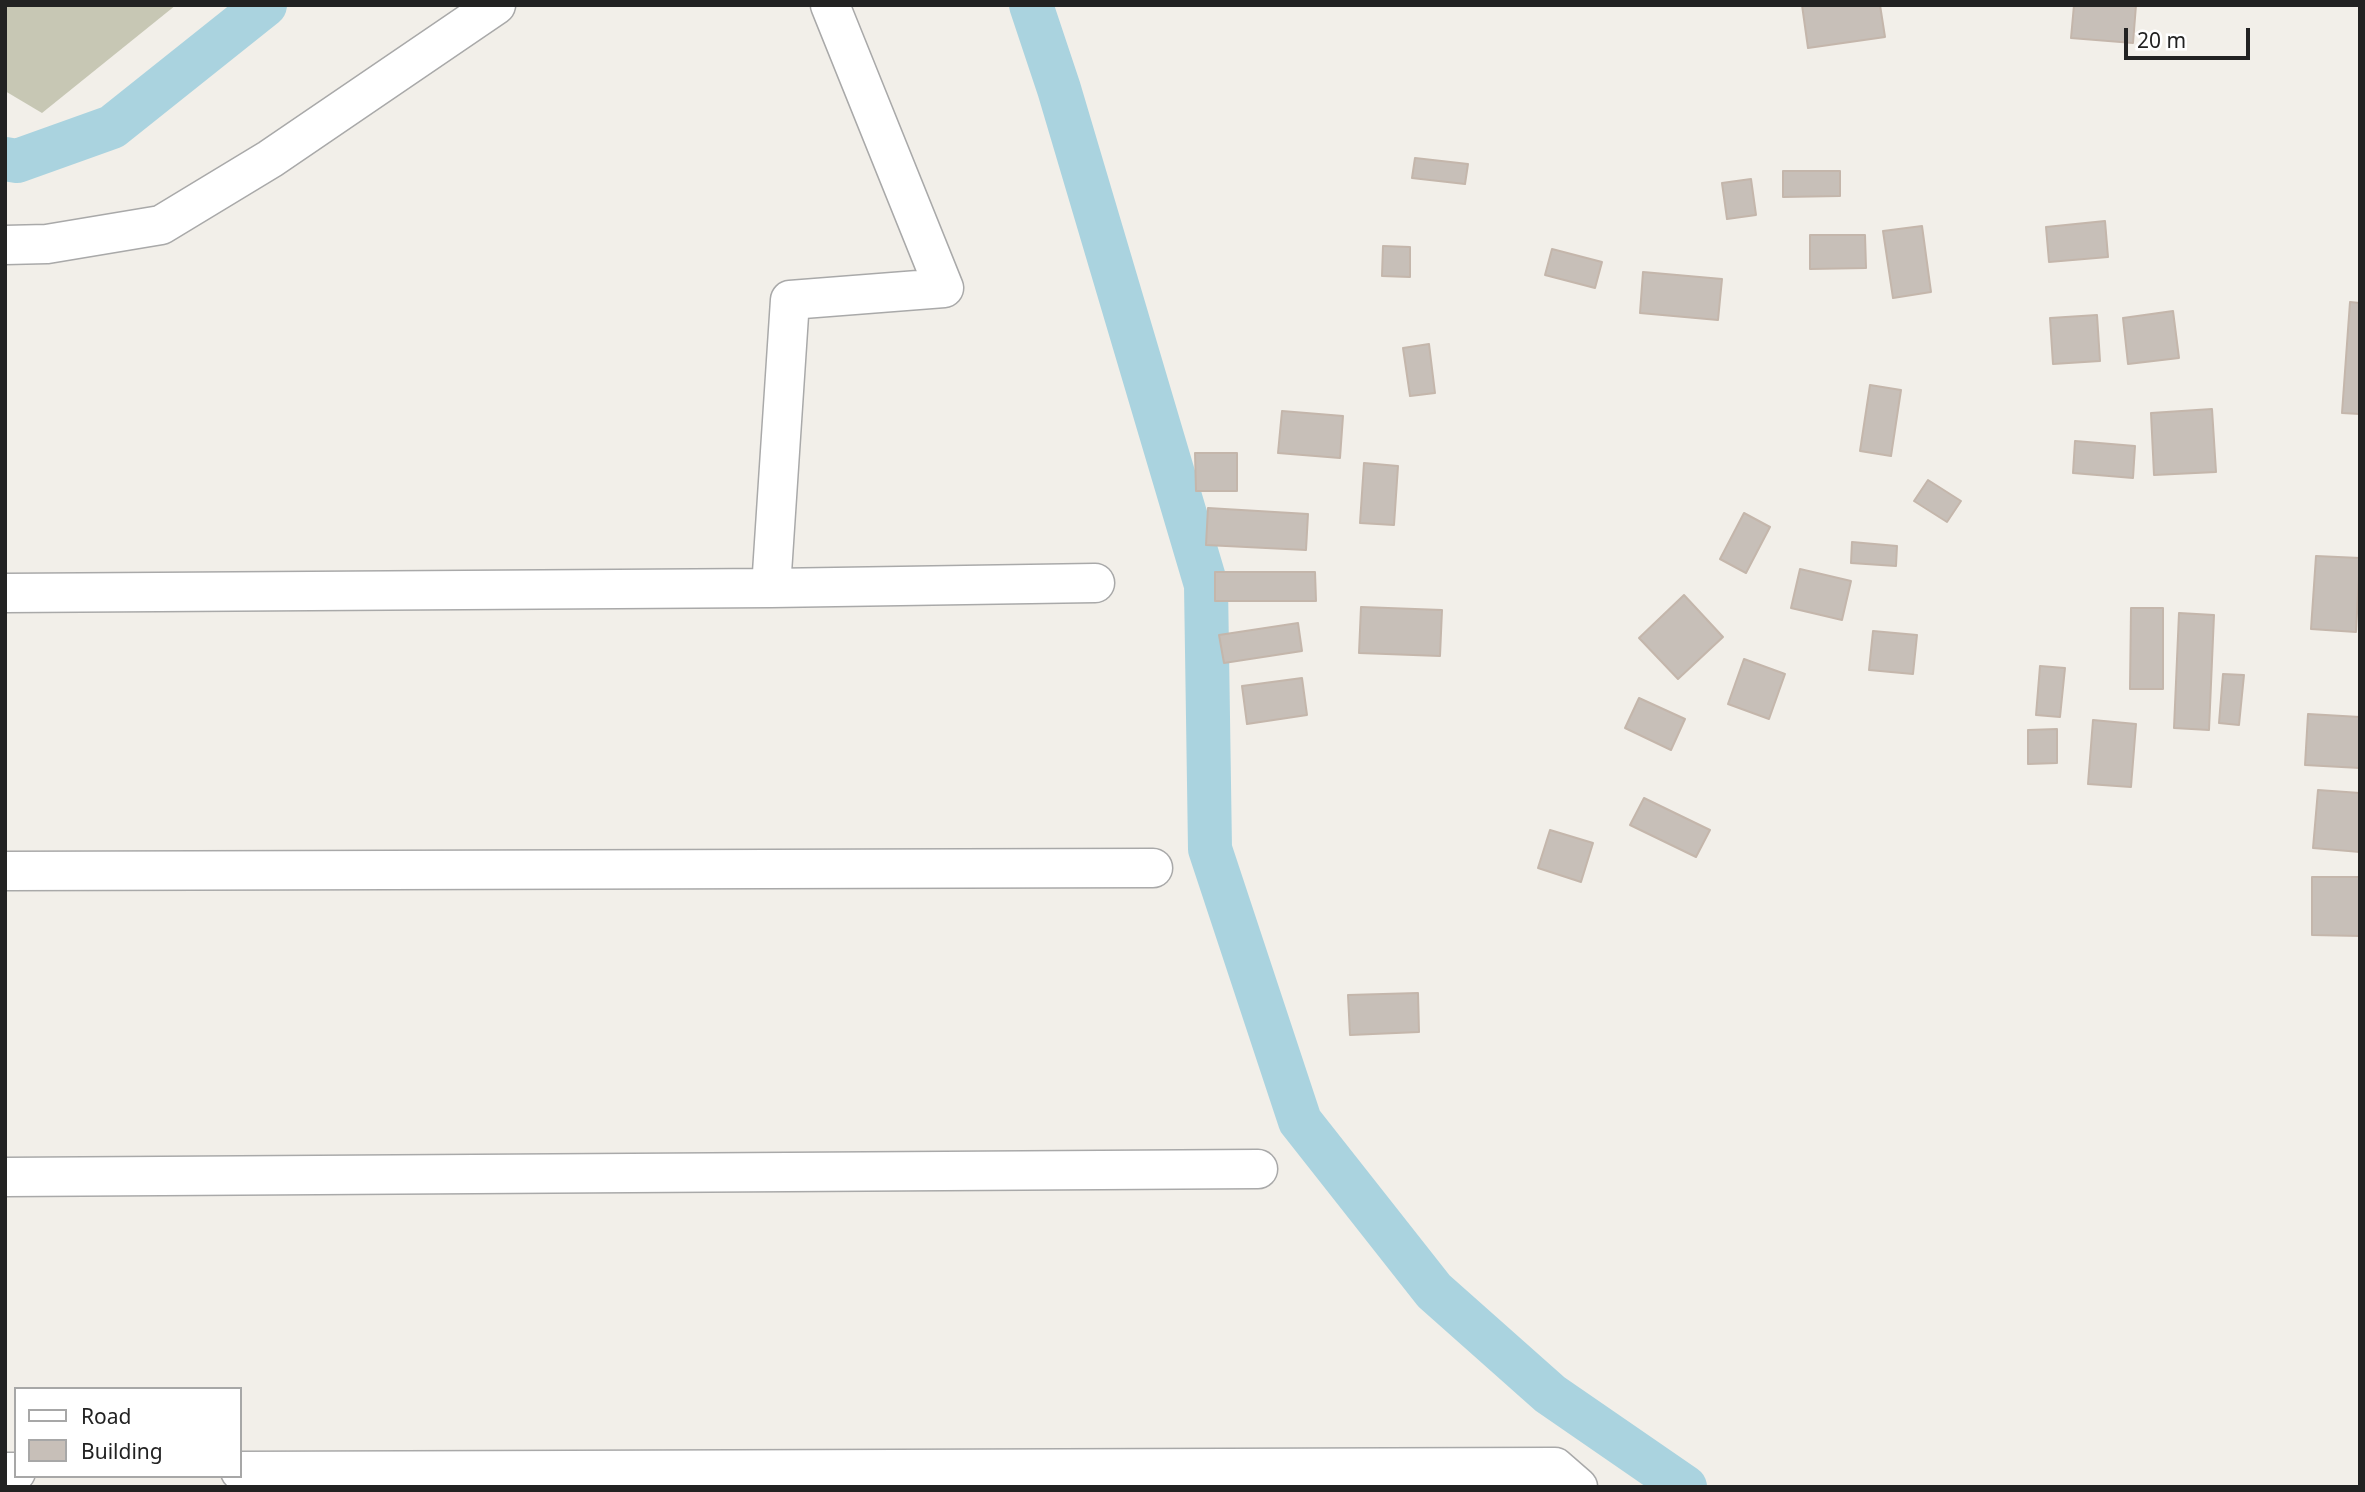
<!DOCTYPE html>
<style>
body{margin:0}
#map{position:relative;width:2365px;height:1492px;overflow:hidden;background:#f2efe9;font-family:"Noto Sans",sans-serif}
canvas{display:block}
.frame{position:absolute;inset:0;border:7px solid #222;pointer-events:none}
.legend{position:absolute;left:14px;top:1387px;width:228px;height:91px;box-sizing:border-box;background:#fff;border:2px solid #a7a7a7;margin:0;padding:9px 12px;list-style:none;font-size:21px;color:#222}
.legend li{display:flex;align-items:center;gap:14px;height:35px}
.legend b{width:35px;border:2px solid #a7a7a7}
.scale{position:absolute;left:2124px;top:28px;width:126px;height:32px;box-sizing:border-box;border:4px solid #222;border-top:0;padding-left:9px;font-size:21px;line-height:24px;white-space:nowrap;color:#222;-webkit-text-stroke:5px #fff;paint-order:stroke}
</style>
<div id="map">
<canvas width="2365" height="1492"></canvas>
<div class="frame"></div>
<ul class="legend">
<li><b style="height:9px;background:#fff"></b>Road</li>
<li><b style="height:19px;background:#c7bfb8"></b>Building</li>
</ul>
<div class="scale">20 m</div>
</div>
<script>
const ctx = document.querySelector('canvas').getContext('2d');
ctx.lineJoin = 'round';
function fill(path, color) { ctx.fillStyle = color; ctx.fill(path, 'evenodd'); }
function stroke(path, color, width, dash) { ctx.strokeStyle = color; ctx.lineWidth = width; ctx.lineCap = dash ? 'butt' : 'round'; ctx.setLineDash(dash || []); ctx.stroke(path); }
fill(new Path2D(`
 M5 5H176L42 113 5 91Z`), '#c7c7b4');
stroke(new Path2D(`
 M1031 5 1059 89 1206 585 1210 849 1300 1121 1434 1291 1550 1394 1685 1487
 M5 159 17 161 112 127 265 5`), '#aad3df', 44);
const building = new Path2D(`
 M1802 5H1880L1885 37 1808 48Z
 M2074 5H2136L2133 43 2071 38Z
 M1415 158 1468 164 1465 184 1412 178Z
 M1783 171H1840V196L1783 197Z
 M1751 179 1756 215 1727 219 1722 183Z
 M2105 221 2108 257 2049 262 2046 227Z
 M1922 226 1931 292 1893 298 1883 231Z
 M1810 235H1865L1866 268 1810 269Z
 M1383 246 1410 247V277L1382 276Z
 M1552 249 1602 262 1595 288 1545 275Z
 M1643 272 1722 279 1718 320 1640 313Z
 M2350 302 2360 303V414L2342 413Z
 M2173 311 2179 358 2128 364 2123 318Z
 M2097 315 2100 361 2053 364 2050 318Z
 M1429 344 1435 393 1410 396 1403 348Z
 M1870 385 1901 390 1891 456 1860 451Z
 M2212 409 2216 472 2154 475 2151 413Z
 M1282 411 1343 416 1340 458 1278 453Z
 M2075 441 2135 446 2133 478 2073 473Z
 M1195 453H1237V491H1196Z
 M1364 463 1398 466 1394 525 1360 523Z
 M1928 480 1961 501 1947 522 1914 501Z
 M1208 508 1308 514 1306 550 1206 545Z
 M1744 513 1770 527 1746 573 1720 559Z
 M1852 542 1897 546 1896 566 1851 563Z
 M2316 556 2360 558 2356 632 2311 629Z
 M1800 569 1851 581 1842 620 1791 608Z
 M1215 572H1315L1316 601H1215Z
 M1684 595 1723 637 1678 679 1639 638Z
 M1361 607 1442 610 1440 656 1359 653Z
 M2131 608H2163V689H2130Z
 M2179 613 2214 615 2209 730 2174 728Z
 M1298 623 1302 651 1224 663 1219 635Z
 M1873 631 1917 635 1913 674 1869 670Z
 M1744 659 1785 674 1769 719 1728 704Z
 M2040 666 2065 668 2060 717 2036 715Z
 M2223 674 2244 675 2239 725 2219 723Z
 M1302 678 1307 715 1247 724 1242 686Z
 M1639 698 1685 719 1671 750 1625 728Z
 M2308 714 2360 717V768L2305 765Z
 M2093 720 2136 724 2131 787 2088 784Z
 M2057 729V763L2028 764V730Z
 M2318 790 2360 793V852L2313 848Z
 M1644 798 1710 830 1696 857 1630 825Z
 M1550 830 1593 843 1581 882 1538 868Z
 M2312 877H2360V936L2312 935Z
 M1418 993 1419 1032 1350 1035 1348 995Z`);
fill(building, '#c7bfb8');
stroke(building, '#c4b6ab', 2);
const minor = new Path2D(`
 M5 245 47 244 161 225 270 159 496 5
 M771 588 790 300 944 288 830 5
 M5 593 771 588 1095 583
 M5 871 1153 868
 M5 1177 1258 1169
 M240 1471 1555 1467 1578 1487
 M5 1472H16`);
stroke(minor, '#a9a9a9', 41);
stroke(minor, '#fff', 38);
</script>
